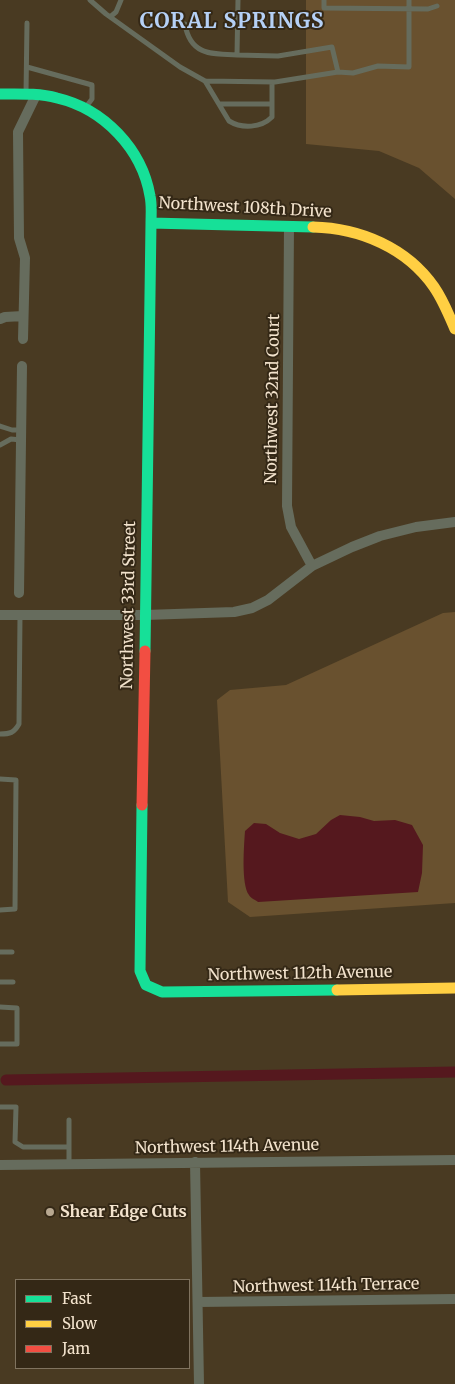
<!DOCTYPE html>
<style>
body{margin:0}
#map{position:relative;width:455px;height:1384px;overflow:hidden;background:#493a22;font-family:Merriweather,serif}
canvas{display:block}
.legend{position:absolute;left:15px;top:1279px;width:175px;height:90px;box-sizing:border-box;background:#342816;border:1px solid #80735f;margin:0;padding:6px 9px;list-style:none;font-size:15px;color:#f3e3cd}
.legend li{display:flex;align-items:center;gap:10px;height:25px}
.legend b{width:25px;border:1px solid #80735f}
</style>
<div id="map">
<canvas width="455" height="1384"></canvas>
<ul class="legend">
<li><b style="height:6px;background:#16e098"></b>Fast</li>
<li><b style="height:6px;background:#ffcf43"></b>Slow</li>
<li><b style="height:6px;background:#f24e42"></b>Jam</li>
</ul>
</div>
<script>
const ctx = document.querySelector('canvas').getContext('2d');
ctx.lineJoin = 'round';
function fill(path, color) { ctx.fillStyle = color; ctx.fill(path, 'evenodd'); }
function stroke(path, color, width, dash) { ctx.strokeStyle = color; ctx.lineWidth = width; ctx.lineCap = dash ? 'butt' : 'round'; ctx.setLineDash(dash || []); ctx.stroke(path); }
function drawText(font, color, halo, rows, align = 'center') {
  ctx.font = font + ' Merriweather,serif'; ctx.lineWidth = 4; ctx.setLineDash([]); ctx.textBaseline = 'middle'; ctx.strokeStyle = halo; ctx.fillStyle = color; for (const [text, x, y, turn = 0] of rows) {
    ctx.save(); ctx.translate(x, y); ctx.rotate((+turn || 0) * Math.PI / 180); ctx.textAlign = isNaN(turn) ? turn : align; if (halo) ctx.strokeText(text, 0, 0); ctx.fillText(text, 0, 0); ctx.restore();
  }
}
fill(new Path2D(`
 M306 0H455V199L419 168 379 151 306 144Z
 M455 612V903L250 917 228 902 217 700 230 690 286 685 443 613Z`), '#69512f');
fill(new Path2D(`
 M340 815 360 817 374 821 395 820 412 825 423 845 422 873 418 892 258 902C256 900 250 898 249 895 241 884 244 846 245 831L254 823 266 824 280 833 299 839 316 834 331 820Z`), '#55181e');
stroke(new Path2D(`
 M6 1080 455 1072`), '#55181e', 11);
stroke(new Path2D(`
 M90 0 106 14 180 67 205 81 275 82 338 72 353 73 378 66 409 67V0
 M238 0 237 55 278 56 332 47 338 72
 M324 0V8L428 9 437 6
 M110 17 116 12 121 0
 M185 24C190 55 211 54 237 55
 M27 67 92 85V99L85 108
 M205 81 229 121C242 129 261 128 272 117V82
 M26 94 27 23
 M219 104H272
 M0 426 12 430H21
 M0 445 11 439 21 440
 M0 734C10 734 14 733 19 724L20 615
 M0 779 16 780 15 909 0 910
 M0 952H12
 M0 982H13
 M0 1007 17 1008V1044H0
 M0 1107H16L15 1142 23 1147H69V1120
 M69 1164V1147`), '#666c5d', 5);
stroke(new Path2D(`
 M289 226 287 506 291 527 312 566
 M0 319 5 317 23 316
 M23 339 25 258 19 238 18 132 36 95
 M19 593 22 366
 M0 615H145L234 612 252 608 268 600 312 566 352 547 380 536 416 527 455 522
 M195 1162 199 1384
 M0 1165 455 1160
 M198 1302 455 1299`), '#666c5d', 10);
stroke(new Path2D(`
 M0 94C19 94 39 93 57 98 104 109 142 149 150 196 152 205 151 214 151 223L313 227
 M145 651 151 223
 M142 805 140 971 146 985 162 992 337 990`), '#16e098', 11);
stroke(new Path2D(`
 M313 227C360 228 407 248 434 287 443 300 449 315 455 329
 M337 990 455 988`), '#ffcf43', 11);
stroke(new Path2D(`
 M142 805 145 651`), '#f24e42', 11);
for (const [x, y, r, color] of [
 [50,1212,5,"#b8a891"]
]) { const dot = new Path2D(); dot.arc(x, y, r, 0, 2 * Math.PI); ctx.fillStyle = color; ctx.fill(dot); stroke(dot, '#342816', 2); }
drawText('16px', '#f3e3cd', '#342816', [
 ["Northwest 108th Drive",245,208,3],
 ["Northwest 32nd Court",273,399,-89],
 ["Northwest 33rd Street",129,605,-89],
 ["Northwest 112th Avenue",300,974,-1],
 ["Northwest 114th Avenue",227,1147,-1],
 ["Northwest 114th Terrace",326,1286,-1]
]);
drawText('bold 16px', '#f3e3cd', '#342816', [
 ["Shear Edge Cuts",60,1212]
], 'left');
ctx.letterSpacing = '1px';
drawText('bold 21px', '#b5d0f6', '#342816', [
 ["CORAL SPRINGS",232,22]
]);
ctx.letterSpacing = '0px';
</script>
